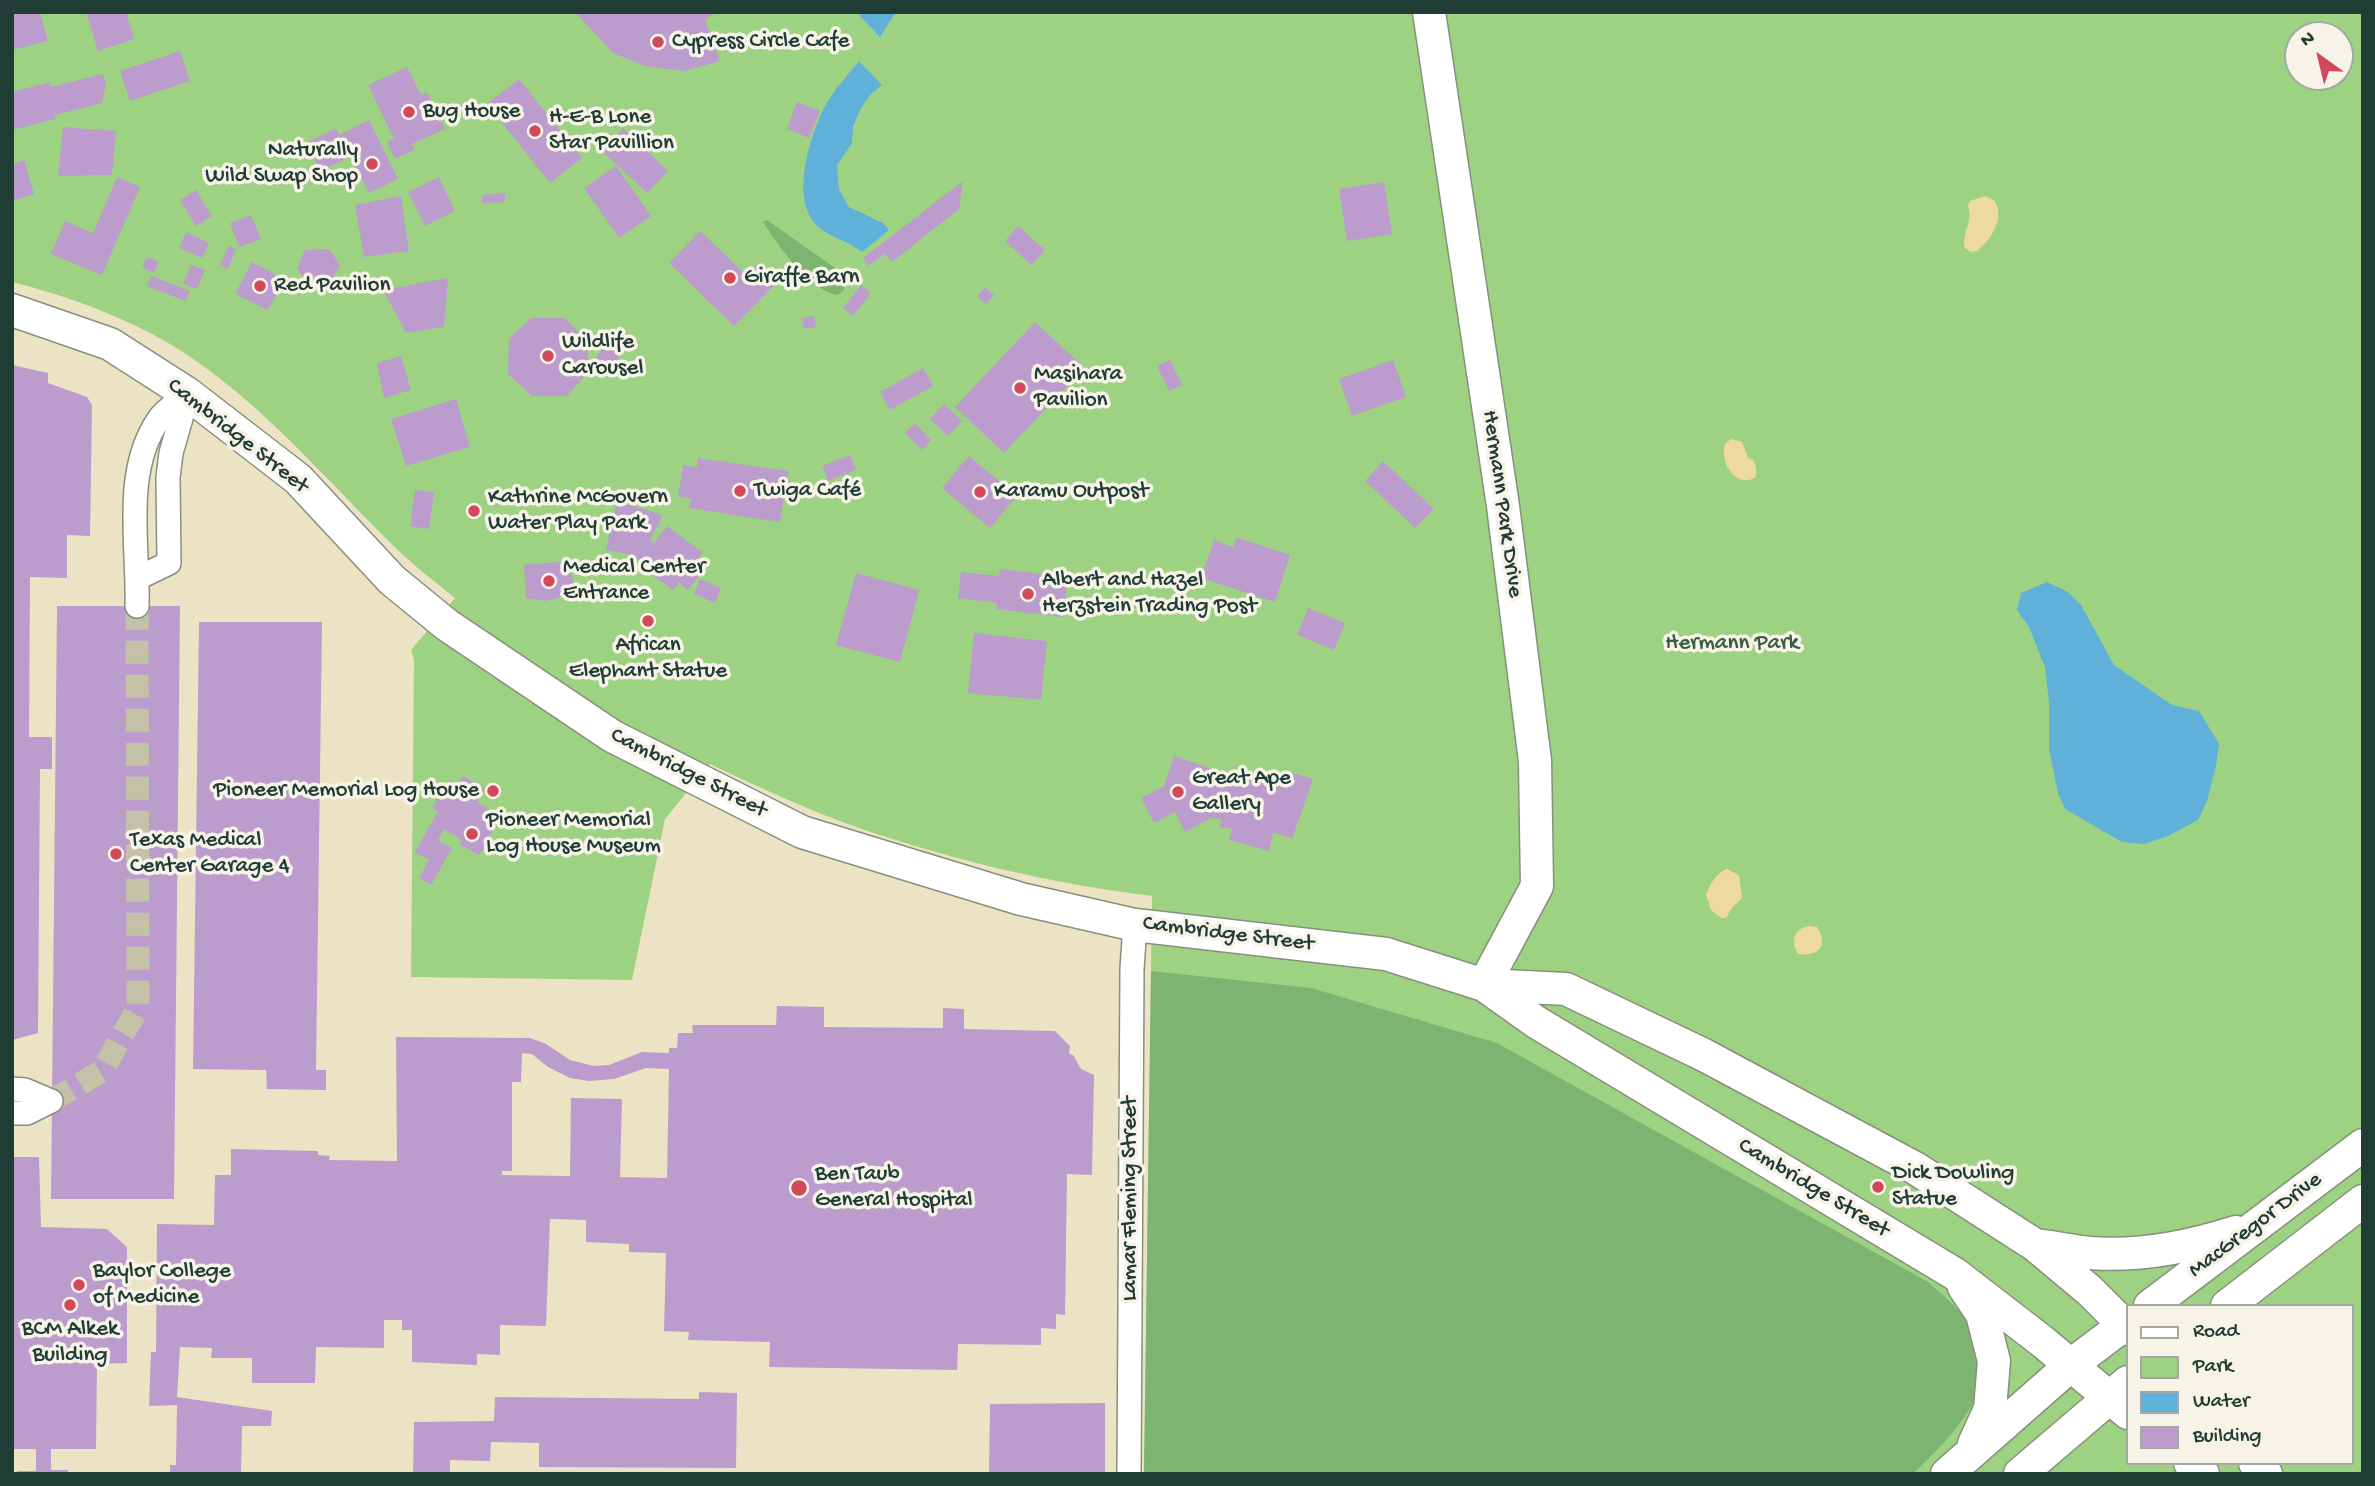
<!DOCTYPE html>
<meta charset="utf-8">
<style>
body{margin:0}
#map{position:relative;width:2375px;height:1486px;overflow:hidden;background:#ece3c4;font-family:"Gochi Hand",sans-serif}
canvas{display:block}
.frame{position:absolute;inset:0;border:14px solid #1f3d34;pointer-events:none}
.legend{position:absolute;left:2126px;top:1304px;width:228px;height:161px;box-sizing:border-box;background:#f7f3e8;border:2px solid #a1aaa0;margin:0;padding:9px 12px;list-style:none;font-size:21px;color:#1f3d34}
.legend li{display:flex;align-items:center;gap:14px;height:35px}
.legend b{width:35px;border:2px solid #a1aaa0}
.north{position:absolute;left:2284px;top:21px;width:70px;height:70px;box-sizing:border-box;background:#f7f3e8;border:2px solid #a1aaa0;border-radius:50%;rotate:326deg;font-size:19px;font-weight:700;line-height:28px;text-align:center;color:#1f3d34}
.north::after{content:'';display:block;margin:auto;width:24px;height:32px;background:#d1495b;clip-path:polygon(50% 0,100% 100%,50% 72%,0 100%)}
</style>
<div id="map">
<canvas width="2375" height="1486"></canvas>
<div class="frame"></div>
<ul class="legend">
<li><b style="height:9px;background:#fff"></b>Road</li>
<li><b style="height:19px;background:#9ed283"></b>Park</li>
<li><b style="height:19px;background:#5fb1da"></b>Water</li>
<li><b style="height:19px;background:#bb9ccd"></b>Building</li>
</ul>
<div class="north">N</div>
</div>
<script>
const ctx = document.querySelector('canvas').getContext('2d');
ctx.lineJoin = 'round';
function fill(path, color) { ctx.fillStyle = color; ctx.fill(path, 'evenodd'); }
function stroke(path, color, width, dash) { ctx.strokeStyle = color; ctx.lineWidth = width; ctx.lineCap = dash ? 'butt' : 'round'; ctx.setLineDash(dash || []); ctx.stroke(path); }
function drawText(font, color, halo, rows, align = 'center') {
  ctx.font = font + ' "Gochi Hand",sans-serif'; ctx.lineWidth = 7; ctx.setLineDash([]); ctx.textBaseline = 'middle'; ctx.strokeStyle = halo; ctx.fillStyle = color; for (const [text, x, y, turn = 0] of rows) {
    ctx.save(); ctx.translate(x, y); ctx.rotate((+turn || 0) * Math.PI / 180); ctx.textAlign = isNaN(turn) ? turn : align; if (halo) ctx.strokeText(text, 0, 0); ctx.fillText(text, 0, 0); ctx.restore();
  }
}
fill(new Path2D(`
 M12 12H2363V1474H1144L1152 896C1053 884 956 861 862 829 810 811 760 788 710 764L665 819 632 980 411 977 414 659 411 650 455 598C438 584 419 570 402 554 329 484 262 401 175 347 126 317 67 296 12 282ZM2298 35H2340V77H2298ZM2128 1306H2352V1463H2128Z`), '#9ed283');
fill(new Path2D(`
 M767 220 838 270 845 281 844 290 838 295C809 291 778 245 763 222Z
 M1151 971 1311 988 1497 1043 1928 1282C1940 1293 1953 1303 1963 1316 1979 1337 1986 1380 1973 1404 1957 1431 1935 1452 1913 1474H1144Z`), '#7eb471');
fill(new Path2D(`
 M1985 196 1994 200C2006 217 1991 240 1977 251L1971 252 1965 248C1961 233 1974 221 1968 206L1970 201Z
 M1731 439 1742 442 1748 458 1753 460 1756 467V477C1736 490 1719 462 1725 444Z
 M1727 869 1739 875 1742 898 1732 908 1726 918H1721L1711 910 1706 895C1709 885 1717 872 1727 869Z
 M1810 926 1817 927C1829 945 1819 957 1798 954 1791 941 1793 928 1810 926Z`), '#eeda9e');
fill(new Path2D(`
 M861 12H896L880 37 859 15Z
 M859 61 882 85 870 95 861 108 853 127 852 143 837 165 839 189 849 207 883 223 889 230 862 252C847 239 826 238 813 221 792 194 810 136 824 108 833 91 847 76 859 61Z
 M2047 582 2068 592 2081 605 2114 665 2172 705 2199 711 2219 744 2216 766 2207 801 2198 820 2168 836 2144 844 2122 842 2065 809 2058 793 2049 749V702L2045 667 2029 627 2017 610 2021 593Z`), '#5fb1da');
fill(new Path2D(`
 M12 12H40L48 41 12 50Z
 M86 12H126L134 39 98 51Z
 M575 12H717L705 19 720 61 684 71 645 66 613 53Z
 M180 51 190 81 130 101 120 71Z
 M407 67 421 95 427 92 445 129 412 144 415 149 395 159 387 142 394 139 368 85Z
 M103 74 106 85 102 103 55 115 56 119 12 130V92L50 82 51 87Z
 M519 79 582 158 550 183 487 104Z
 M797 102 820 111 809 138 787 129Z
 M369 120 398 179 369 193 351 156 321 171 306 143 336 128 339 135Z
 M63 127 116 131 112 175 58 176Z
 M623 128 668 171 647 193 602 151Z
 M24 160 34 194 12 201V164Z
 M616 166 651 216 619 238 584 188Z
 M117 177 140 187 102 275 51 254 65 221 93 233Z
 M439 177 455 211 425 226 408 192Z
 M963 181 959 209 892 262 885 254 868 266 863 258Z
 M1384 182 1392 234 1347 241 1339 189Z
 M196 190 212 216 196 226 180 200Z
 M505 193V202L482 203V195Z
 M401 196 409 251 364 257 355 205Z
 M251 215 261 239 239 247 230 223Z
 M1018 226 1045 250 1031 265 1005 241Z
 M700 231 746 275 759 262 778 281 734 326 669 263Z
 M186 232 209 243 202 258 179 248Z
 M228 246 236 249 228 269 220 266Z
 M329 249 340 265 330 282 307 283 297 268 305 250Z
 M147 257 159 262 154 273 142 268Z
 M252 262 284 279 268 310 235 294Z
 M191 265 205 270 197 289 183 284Z
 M151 276 190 291 185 301 147 286Z
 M448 278 444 327 406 333 383 290Z
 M861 285 871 293 853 316 843 308Z
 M985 287 994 295 986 304 977 297Z
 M814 316 816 327 804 329 802 318Z
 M531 318H564L587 340 589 371 567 396H532L508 374 509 339Z
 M1035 322 1085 368 1004 453 955 407Z
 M605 345 618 348 619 362 611 377 597 375 595 359Z
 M401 356 411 390 384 398 377 363Z
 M1170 360 1182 385 1169 391 1157 366Z
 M1393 360 1406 397 1352 416 1339 379Z
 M12 365 48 373V383L87 397 92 405 90 536 67 535V578L30 577 29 737H52V769H40L38 1033 12 1040Z
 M923 368 933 386 890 410 880 392Z
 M456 399 470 447 406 466 391 419Z
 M944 404 962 421 948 436 930 419Z
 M915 423 931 440 922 450 905 433Z
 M850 455 856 470 828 481 822 466Z
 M969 456 1017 496 990 528 942 488Z
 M698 458 788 471 780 522 689 508 691 499 678 497 683 465 697 467Z
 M1383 461 1434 509 1415 528 1365 481Z
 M415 490 434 492 429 529 410 526Z
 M617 501 663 515 650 540 654 543 667 526 703 553 689 570 698 577 688 590 679 583 673 590 638 565 640 560 632 555 606 550Z
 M1236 537 1290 555 1275 602 1201 578 1214 540 1233 547Z
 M570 561 575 594 545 601 526 598 524 565Z
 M1000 569 1068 577 1063 617 996 609 997 603 958 598 961 572 999 576Z
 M856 573 919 590 900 662 836 645Z
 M700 579 721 588 715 603 694 594Z
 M57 606H180L174 1199H51Z
 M1308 608 1345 623 1334 650 1297 635Z
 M199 622H322L316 1070H326V1090L267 1089 266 1070 193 1069Z
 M974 633 1047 641 1041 700 968 693Z
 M1174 756 1212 769 1278 786 1284 770 1313 779 1292 839 1273 832 1269 851 1229 840 1232 829 1220 827 1221 819 1211 818 1185 832 1175 812 1154 823 1141 798 1164 786Z
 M463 776 485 788 477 802 501 817 479 855 459 844 462 840 444 829 438 840 452 848 431 885 419 878 429 860 415 852 438 811 432 808 449 780 458 785Z
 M777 1006 824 1007V1027L943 1028V1008L964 1009V1029L1055 1031 1070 1046 1069 1054 1073 1055 1081 1069 1094 1075 1092 1175 1067 1174 1065 1315 1056 1314V1329L1041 1328V1345L958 1344 957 1370 769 1367 770 1342 688 1340 689 1332 664 1331 666 1253 629 1252V1244L586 1242V1220L550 1219 546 1326 500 1325V1355L477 1354V1365L412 1362V1330H402V1320H384V1348L316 1347 315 1383H252V1358H211L212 1348 180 1347 177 1397 272 1411 271 1426H242L241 1474H170V1465H176L177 1405 149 1406 151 1352H156L157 1224 214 1225 215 1175H231V1149L318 1151V1155L330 1156 329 1160 397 1161 396 1037 530 1038 546 1044 570 1060 594 1066 609 1065 642 1052 669 1053V1048H677L678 1033H693L692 1025H776ZM522 1053 532 1054 548 1067 570 1078 589 1081 614 1079 646 1068 669 1069 667 1178 620 1177 622 1099 571 1098 570 1176 502 1175V1171H512V1082H521Z
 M12 1157H39L41 1227 107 1229 127 1247V1363L97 1364 96 1449H51V1470H68V1474H17V1471H36V1449H12Z
 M699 1392 737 1393 736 1468 539 1467V1443L491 1442 490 1461 450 1460V1474H413L414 1422 494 1421 495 1397 699 1399Z
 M1105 1403V1474H989L990 1404Z`), '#bb9ccd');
stroke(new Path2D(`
 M51 1101 102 1071 138 1008 137 606`), '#c3c2a7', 23, [23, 11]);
const street = new Path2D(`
 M138 578 169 563 168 477 171 453 188 394
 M137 606C139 546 122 472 159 419 165 409 179 402 188 394
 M12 1089 25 1090 51 1101
 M12 1113H27L51 1101
 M1129 1474 1132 969 1135 925`);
const secondary = new Path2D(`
 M1429 12 1503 506 1535 761 1537 886 1484 985
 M12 310 110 344 188 394 298 479 392 580 447 625 612 736 802 832 1021 899 1135 925 1386 954 1484 985 1566 989 1704 1055 1915 1168 2035 1245 2090 1291 2128 1329
 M1484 985 1536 1022 1955 1274 2043 1342 2128 1413
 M2035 1245C2053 1247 2072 1251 2090 1253 2139 1257 2189 1247 2236 1232
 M1964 1287 1982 1314 1994 1361 1990 1409 1974 1444
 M2150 1306 2363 1145
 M2227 1306 2363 1201
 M2190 1463 2203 1474
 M2255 1463 2266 1474
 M1947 1474 2071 1365 2128 1322
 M2020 1474 2128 1382`);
stroke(street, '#86907c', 26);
stroke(secondary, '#86907c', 35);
stroke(street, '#fff', 23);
stroke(secondary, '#fff', 32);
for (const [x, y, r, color] of [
 [658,42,7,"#d1495b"],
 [409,112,7,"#d1495b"],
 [535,131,7,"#d1495b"],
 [372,164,7,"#d1495b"],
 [730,278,7,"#d1495b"],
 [260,286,7,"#d1495b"],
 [548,356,7,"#d1495b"],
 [1020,388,7,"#d1495b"],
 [740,491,7,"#d1495b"],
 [980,492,7,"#d1495b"],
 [474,511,7,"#d1495b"],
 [549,581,7,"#d1495b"],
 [1028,594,7,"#d1495b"],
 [648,621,7,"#d1495b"],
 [493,791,7,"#d1495b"],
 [1178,792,7,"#d1495b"],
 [472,834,7,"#d1495b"],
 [116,854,7,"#d1495b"],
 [1878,1187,7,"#d1495b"],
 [799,1188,9,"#d1495b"],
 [79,1285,7,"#d1495b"],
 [70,1305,7,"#d1495b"]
]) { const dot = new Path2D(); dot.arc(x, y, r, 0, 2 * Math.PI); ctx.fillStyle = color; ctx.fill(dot); stroke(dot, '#f7f3e8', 2.5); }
drawText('23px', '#1f3d34', '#f7f3e8', [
 ["Cypress Circle Cafe",672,42],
 ["Bug House",423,112],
 ["H-E-B Lone",549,118],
 ["Star Pavillion",549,144],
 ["Naturally",358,151,"right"],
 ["Wild Swap Shop",358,177,"right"],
 ["Giraffe Barn",744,278],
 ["Red Pavilion",274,286],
 ["Wildlife",562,343],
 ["Carousel",562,369],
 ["Masihara",1034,375],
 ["Pavilion",1034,401],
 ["Twiga Café",754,491],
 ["Karamu Outpost",994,492],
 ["Kathrine McGovern",488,498],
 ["Water Play Park",488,524],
 ["Medical Center",563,568],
 ["Entrance",563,594],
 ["Albert and Hazel",1042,581],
 ["Herzstein Trading Post",1042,607],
 ["African",648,646,"center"],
 ["Elephant Statue",648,672,"center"],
 ["Great Ape",1192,779],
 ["Gallery",1192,805],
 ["Pioneer Memorial Log House",479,791,"right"],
 ["Pioneer Memorial",486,821],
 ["Log House Museum",486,847],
 ["Texas Medical",130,841],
 ["Center Garage 4",130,867],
 ["Dick Dowling",1892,1174],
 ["Statue",1892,1200],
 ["Ben Taub",815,1175],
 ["General Hospital",815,1201],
 ["Baylor College",93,1272],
 ["of Medicine",93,1298],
 ["BCM Alkek",70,1330,"center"],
 ["Building",70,1356,"center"]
], 'left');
drawText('23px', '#1f3d34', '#f7f3e8', [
 ["Cambridge Street",237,437,38],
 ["Hermann Park Drive",1501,504,82],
 ["Cambridge Street",688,774,27],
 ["Cambridge Street",1228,935,7],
 ["Cambridge Street",1813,1189,31],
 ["Lamar Fleming Street",1131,1199,-90],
 ["MacGregor Drive",2256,1226,-37]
]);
drawText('23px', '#385b44', '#f7f3e8', [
 ["Hermann Park",1732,644]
]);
</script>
